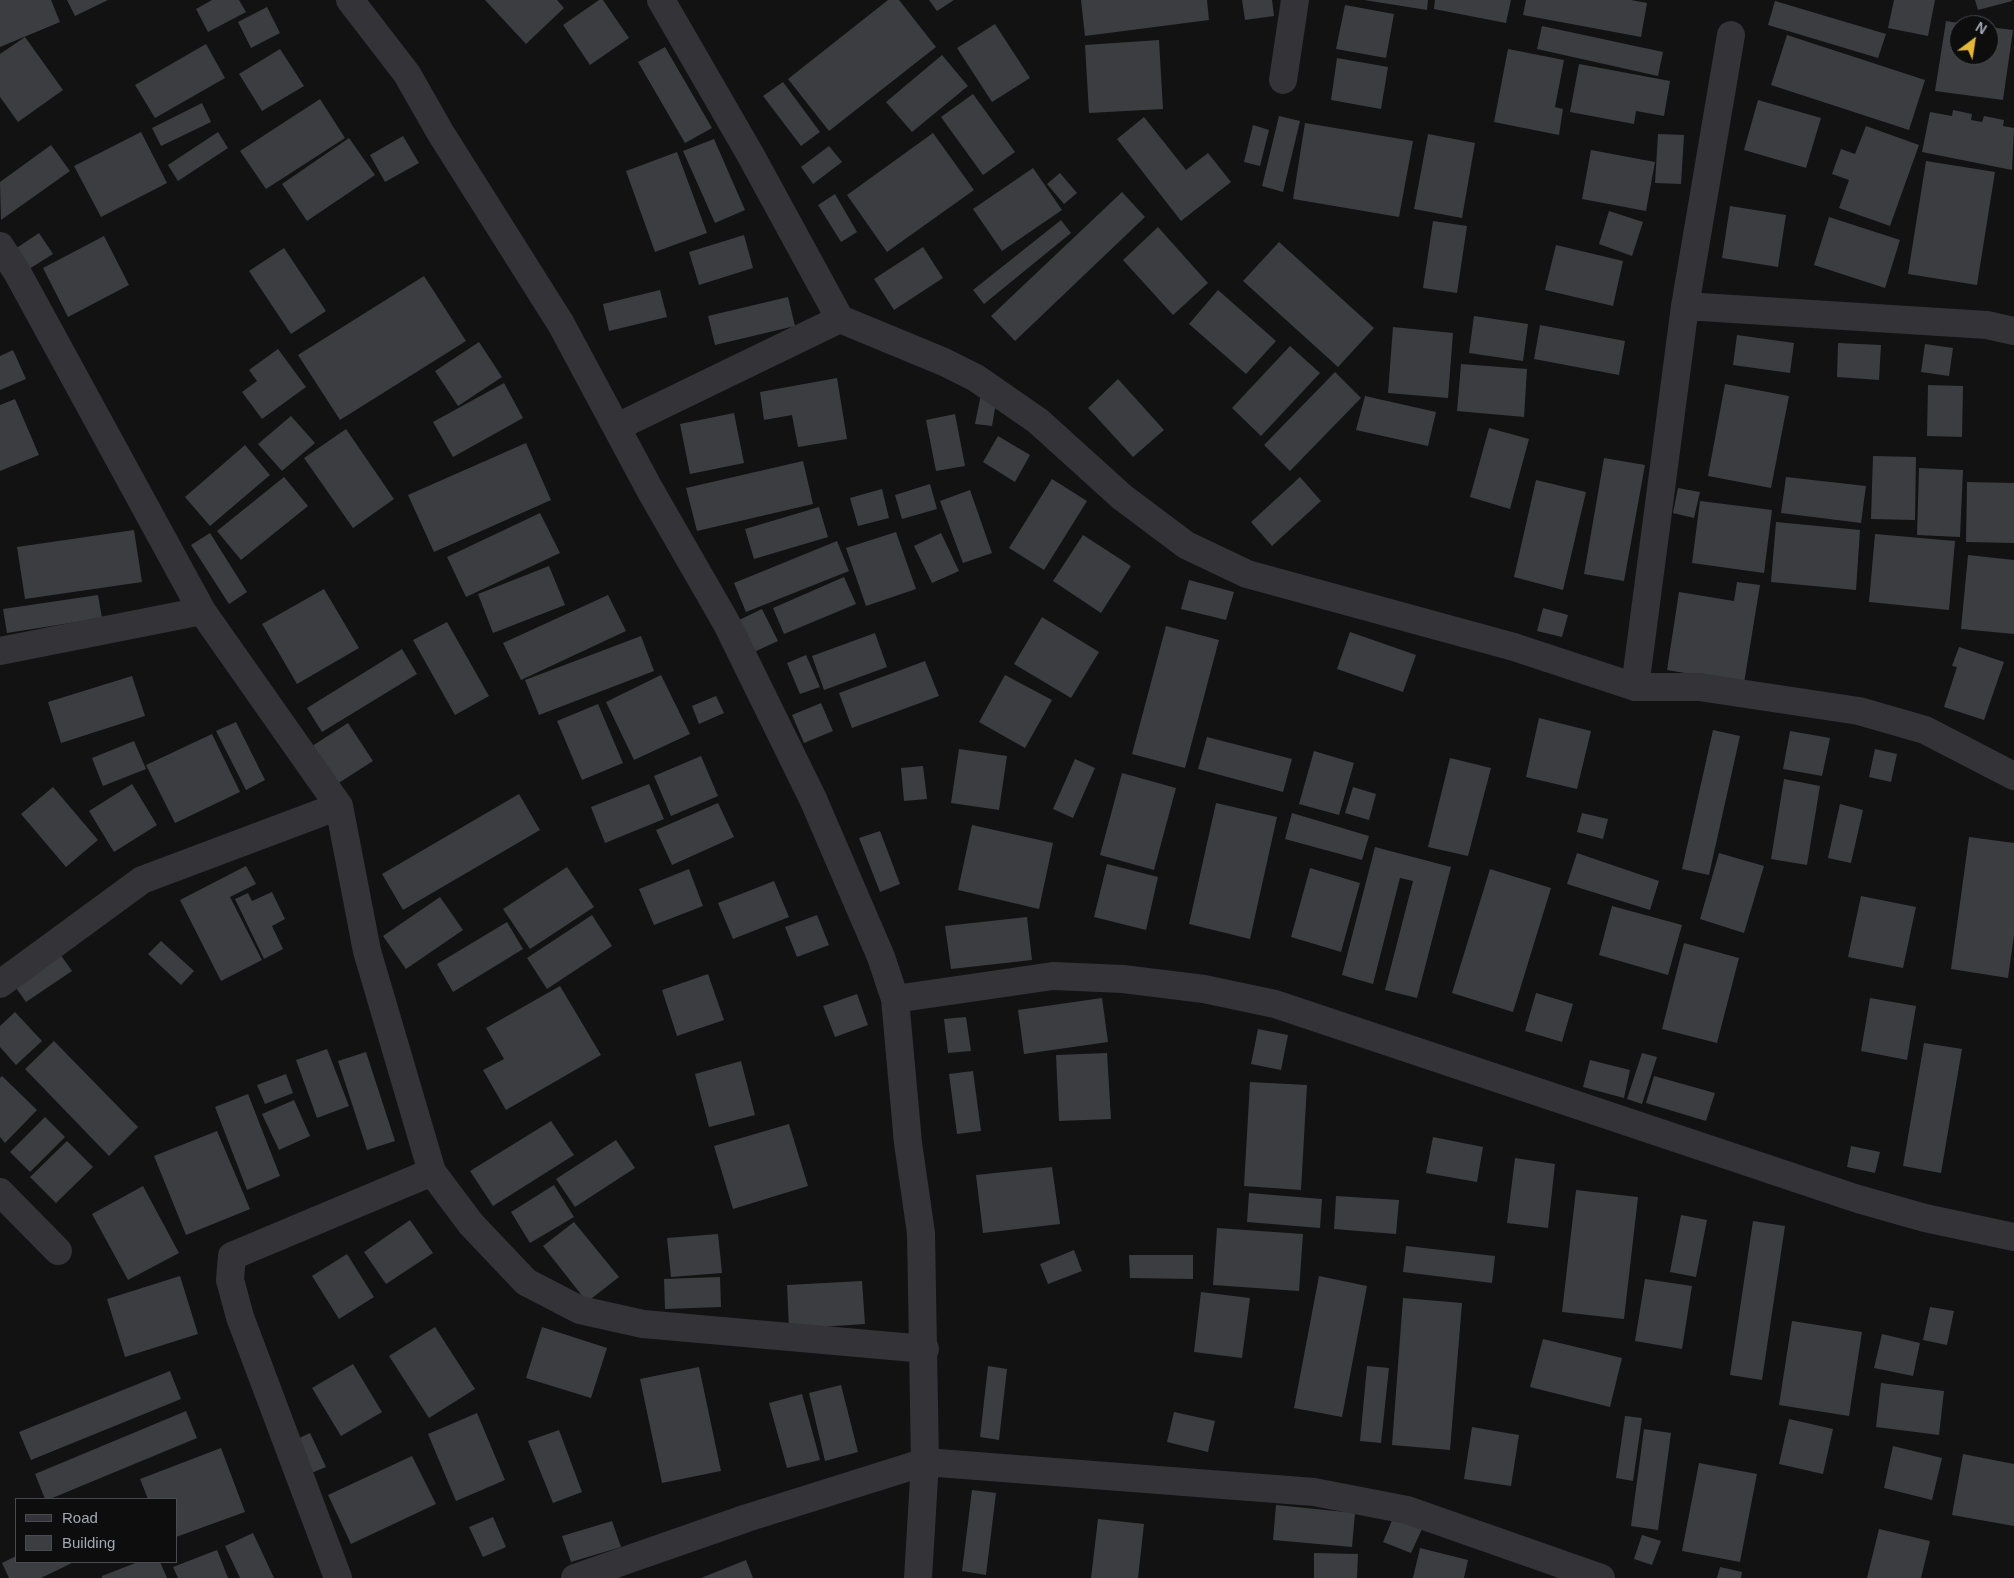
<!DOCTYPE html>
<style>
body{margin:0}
#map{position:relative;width:2014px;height:1578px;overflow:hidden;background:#121213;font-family:Helvetica,sans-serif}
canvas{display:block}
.legend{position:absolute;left:15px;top:1498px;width:162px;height:65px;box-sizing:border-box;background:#0d0d0e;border:1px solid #494b50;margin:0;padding:6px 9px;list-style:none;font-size:15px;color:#a4a8b3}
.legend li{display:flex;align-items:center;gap:10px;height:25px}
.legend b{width:25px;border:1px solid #494b50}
.north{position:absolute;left:1949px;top:15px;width:50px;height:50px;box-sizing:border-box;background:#0d0d0e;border:1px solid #494b50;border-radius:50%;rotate:31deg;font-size:14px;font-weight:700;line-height:20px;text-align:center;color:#a4a8b3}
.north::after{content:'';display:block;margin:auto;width:18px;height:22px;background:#e5b738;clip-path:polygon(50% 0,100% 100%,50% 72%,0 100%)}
</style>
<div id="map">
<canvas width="2014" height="1578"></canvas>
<ul class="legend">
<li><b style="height:6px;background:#333338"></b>Road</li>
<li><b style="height:14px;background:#3c3d40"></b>Building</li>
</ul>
<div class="north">N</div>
</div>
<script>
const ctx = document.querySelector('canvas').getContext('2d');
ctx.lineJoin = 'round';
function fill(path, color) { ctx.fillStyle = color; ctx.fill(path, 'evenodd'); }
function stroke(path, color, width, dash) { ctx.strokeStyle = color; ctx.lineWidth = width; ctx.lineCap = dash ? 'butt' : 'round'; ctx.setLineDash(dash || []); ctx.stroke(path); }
fill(new Path2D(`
 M0 0H51L60 22 0 47Z
 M67 0H108L75 16Z
 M212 0H239L246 12 208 32 196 9Z
 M485 0H557L564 8 526 44Z
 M599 0H603L629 38 590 65 563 25Z
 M888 0H899L936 47 829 131 788 79Z
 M929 0H954L937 11Z
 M1081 0H1207L1209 20 1085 36Z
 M1242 0H1272L1274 16 1245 20Z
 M1364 0H1428L1427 10Z
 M1435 0H1511L1506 23 1434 9Z
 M1526 0H1631L1647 3 1641 37 1523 15Z
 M1894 0H1935L1928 36 1888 28Z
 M1975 0H2012V1L1978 10Z
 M1775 1 1886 34 1878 58 1768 25Z
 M1345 5 1394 14 1386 58 1336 49Z
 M267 7 280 33 251 48 238 22Z
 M1946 21 1965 24 1959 25V55H1989V27L2013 30 2003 100 1935 91Z
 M995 24 1030 78 992 102 957 48Z
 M1542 26 1663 52 1658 76 1537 49Z
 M1787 35 1925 80 1909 130 1771 85Z
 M25 37 63 90 18 122 0 97V54Z
 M1159 40 1163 109 1089 113 1085 45Z
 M206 44 225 78 155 118 135 85Z
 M665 47 712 128 685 143 638 62Z
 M280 49 304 86 262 111 239 74Z
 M1508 49 1564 60 1555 107 1563 109 1559 135 1494 122Z
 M942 55 968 86 912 132 886 102Z
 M1337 58 1388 67 1381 109 1331 100Z
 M1579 64 1670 81 1664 116 1636 111 1634 124 1570 112Z
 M783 82 820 132 801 146 763 96Z
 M973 94 1015 152 983 175 941 117Z
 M320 99 345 138 266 189 240 151Z
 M1758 100 1821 118 1806 168 1744 150Z
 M202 103 211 122 161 146 152 128Z
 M1953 110 1972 114 1971 120 1982 122 1984 116 2004 120 2003 126 2014 128 2012 170 1922 152 1930 112 1952 116Z
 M1279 116 1300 121 1283 192 1262 186Z
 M1144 117 1186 170 1208 153 1231 182 1181 221 1117 139Z
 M1305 123 1413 141 1399 217 1293 199Z
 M1253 125 1269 130 1260 166 1244 162Z
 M1866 126 1919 145 1890 226 1839 208 1849 180 1832 174 1841 149 1855 154Z
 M141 132 167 183 101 217 74 166Z
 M218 132 228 148 178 181 168 165Z
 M933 133 974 190 887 252 847 195Z
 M1428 134 1475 143 1462 218 1414 209Z
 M1658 134 1684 135 1681 184 1655 183Z
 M403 136 419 163 385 182 370 155Z
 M349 138 375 175 307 221 282 184Z
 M714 139 745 210 715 223 683 151Z
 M51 145 70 171 1 220 0 182Z
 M829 146 842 162 813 184 801 167Z
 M1591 150 1655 162 1646 211 1582 199Z
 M677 152 707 233 655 252 626 171Z
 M1926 161 1995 172 1977 285 1908 274Z
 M1033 168 1062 210 1002 251 973 209Z
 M1060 173 1077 193 1064 204 1047 184Z
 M1122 192 1145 217 1015 341 991 316Z
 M835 194 857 232 841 242 818 205Z
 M1730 206 1786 215 1778 267 1722 258Z
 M1609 211 1643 222 1632 256 1599 244Z
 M1829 217 1900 240 1885 288 1814 265Z
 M1061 220 1071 233 984 304 973 290Z
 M1433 221 1467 226 1457 293 1423 288Z
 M1158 227 1208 283 1173 315 1123 260Z
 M39 233 53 254 29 269 15 249Z
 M744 235 753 268 699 285 689 252Z
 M104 236 129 285 68 317 43 268Z
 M1279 242 1374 328 1338 367 1243 281Z
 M1556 245 1623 261 1613 306 1545 290Z
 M923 247 943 278 894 310 874 279Z
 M284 248 326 311 291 334 249 271Z
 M424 276 466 341 340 420 298 355Z
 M660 290 667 317 609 331 603 304Z
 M1218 290 1276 341 1246 374 1189 324Z
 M788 297 795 326 715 345 708 316Z
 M1474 316 1528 324 1523 361 1469 353Z
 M1540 325 1625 341 1619 375 1534 359Z
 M1393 327 1453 333 1448 398 1388 393Z
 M1737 335 1794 343 1790 373 1733 365Z
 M479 342 502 377 458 406 435 371Z
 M1838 343 1881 345 1879 380 1837 377Z
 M1925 344 1953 348 1949 376 1921 372Z
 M1290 346 1320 373 1261 436 1232 408Z
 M278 349 306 387 262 419 242 392 257 381 249 370Z
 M13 350 26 379 0 390V356Z
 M1461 364 1527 369 1524 417 1457 411Z
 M1335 372 1361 398 1290 471 1264 445Z
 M837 378 847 439 798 447 792 415 764 420 760 392Z
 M1118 379 1164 430 1133 457 1088 408Z
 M504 383 523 418 453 457 433 422Z
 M1725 384 1789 396 1771 488 1708 476Z
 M1928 385 1963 386 1962 437 1927 436Z
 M981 394 997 397 992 426 975 424Z
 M1365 396 1436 412 1428 446 1356 430Z
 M15 399 39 455 0 471V405Z
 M734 413 744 463 690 474 680 424Z
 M955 414 965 466 936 471 926 420Z
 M291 416 315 443 282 471 258 444Z
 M1489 428 1529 439 1510 509 1470 497Z
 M346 429 394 499 353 528 304 458Z
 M998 436 1030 455 1015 482 983 462Z
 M526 443 551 500 434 552 408 495Z
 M245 445 270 475 210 526 185 497Z
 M1873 456 1916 457 1915 520 1871 519Z
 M1604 458 1645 465 1624 581 1584 574Z
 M803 461 813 504 697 531 686 488Z
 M1919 468 1963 470 1960 537 1917 535Z
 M284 477 308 506 241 560 217 531Z
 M1300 477 1321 501 1272 546 1251 522Z
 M1786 477 1866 486 1861 523 1781 513Z
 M1052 479 1087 501 1044 570 1009 548Z
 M1536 480 1586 492 1563 590 1514 577Z
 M1967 482 2014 483V543L1966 542Z
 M930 484 937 509 902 519 895 495Z
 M1678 488 1700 492 1694 518 1673 513Z
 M882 489 889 518 858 526 850 498Z
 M970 490 992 553 963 563 940 501Z
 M1700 501 1772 510 1764 573 1692 563Z
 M819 507 828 537 754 559 745 529Z
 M540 513 560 553 466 597 447 557Z
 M1776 522 1860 530 1856 590 1771 582Z
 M134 530 142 582 25 599 17 547Z
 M896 532 916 589 866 606 846 548Z
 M210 533 247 592 229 604 191 545Z
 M941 533 959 571 932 583 914 546Z
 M1875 534 1955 541 1949 610 1869 602Z
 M1083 535 1131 566 1101 613 1053 581Z
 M837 541 849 571 746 612 734 583Z
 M1968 555 2014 560V634L1961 629Z
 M549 566 565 605 493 633 478 594Z
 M844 577 856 604 784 634 773 608Z
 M1189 580 1234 592 1226 620 1181 609Z
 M1737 582 1760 585 1744 683 1667 670 1679 592 1734 601Z
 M324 589 359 648 297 684 262 624Z
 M98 595 102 618 7 633 3 609Z
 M608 595 626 631 521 680 503 643Z
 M1543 608 1568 615 1562 637 1537 631Z
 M762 609 778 641 754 652 739 620Z
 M1042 617 1099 652 1071 698 1014 664Z
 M447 622 489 696 455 715 413 640Z
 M1166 626 1219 640 1185 768 1132 754Z
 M1350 632 1416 655 1403 692 1337 669Z
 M875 633 887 667 824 690 812 656Z
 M641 636 654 671 539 715 525 680Z
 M1959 647 2004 662 1984 720 1944 707 1957 667 1952 666Z
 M402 649 417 674 322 732 307 708Z
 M806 655 820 687 800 694 787 663Z
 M925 661 939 696 852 728 839 693Z
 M661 675 690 734 634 760 606 702Z
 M1005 675 1052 700 1025 748 979 722Z
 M132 676 145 716 61 743 48 702Z
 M716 696 724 713 699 724 692 706Z
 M821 703 833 731 804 743 792 715Z
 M598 704 623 763 582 780 557 721Z
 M1539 718 1591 731 1577 789 1526 777Z
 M236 722 265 780 246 790 216 731Z
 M348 723 373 761 334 786 309 748Z
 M1713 730 1740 736 1709 875 1682 869Z
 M1790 731 1830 738 1822 776 1783 769Z
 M212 734 240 792 175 823 146 765Z
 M1207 737 1292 759 1283 792 1198 769Z
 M134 741 146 769 103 786 92 758Z
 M959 749 1007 756 999 810 951 803Z
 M1875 749 1897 754 1891 782 1869 777Z
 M1314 751 1354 763 1339 815 1299 804Z
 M701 756 718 796 671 816 654 776Z
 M1450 758 1491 768 1468 856 1428 847Z
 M1075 759 1095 768 1073 818 1053 809Z
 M923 766 927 799 904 801 901 768Z
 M1122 773 1176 788 1154 870 1100 855Z
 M1784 779 1820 786 1807 865 1771 859Z
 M132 784 157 825 114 852 89 811Z
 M649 784 664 819 605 843 591 807Z
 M53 787 98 840 66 867 21 814Z
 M1353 787 1376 794 1369 820 1345 813Z
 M519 794 540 830 403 910 382 874Z
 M718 803 734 837 672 865 656 830Z
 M1216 803 1277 817 1250 939 1189 924Z
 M1840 804 1863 810 1851 863 1828 858Z
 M1292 813 1369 836 1362 860 1285 839Z
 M1582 813 1608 819 1603 839 1577 832Z
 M972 825 1053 843 1039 909 958 890Z
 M880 831 900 884 880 892 859 838Z
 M1969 837 2014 843V935L2008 978 1951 969Z
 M1375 847 1451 867 1417 998 1385 990 1413 881 1400 878 1373 984 1342 975Z
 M1577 853 1659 881 1650 910 1567 884Z
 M1719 853 1764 866 1744 933 1700 919Z
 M1107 864 1158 877 1146 930 1094 917Z
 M246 866 256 884 230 897 262 960 221 981 180 900Z
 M567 867 594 907 530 949 503 909Z
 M1310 868 1360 883 1341 952 1291 937Z
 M689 869 703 906 654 925 639 889Z
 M1490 869 1551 888 1513 1012 1452 993Z
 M774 881 789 917 733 939 718 903Z
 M272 892 285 919 272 926 283 949 264 959 235 899 248 893 252 901Z
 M1861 896 1916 907 1903 968 1848 957Z
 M440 897 463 930 406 969 383 936Z
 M1612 906 1682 925 1668 975 1599 955Z
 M592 915 612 946 547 989 527 958Z
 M817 915 829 945 797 957 785 927Z
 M1027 917 1032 960 951 969 945 926Z
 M507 922 523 949 453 992 437 964Z
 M161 941 194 971 181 985 148 954Z
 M1684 943 1739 958 1717 1043 1662 1029Z
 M60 954 72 971 26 1002 14 985Z
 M708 974 724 1020 677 1036 662 990Z
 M560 986 601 1055 506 1110 483 1070 504 1059 486 1028Z
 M1536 993 1573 1004 1562 1042 1525 1031Z
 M857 994 868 1025 835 1037 823 1006Z
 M1102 998 1108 1042 1024 1054 1018 1010Z
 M1870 998 1916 1006 1907 1060 1861 1051Z
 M15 1012 42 1041 16 1065 0 1047V1026Z
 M966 1017 971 1051 948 1053 944 1019Z
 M1258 1029 1288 1035 1281 1070 1251 1064Z
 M54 1041 138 1127 109 1156 25 1069Z
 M1924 1043 1962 1049 1941 1173 1903 1166Z
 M327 1049 349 1106 317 1118 296 1060Z
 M366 1052 395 1141 367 1150 338 1061Z
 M1107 1053 1111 1119 1059 1121 1056 1055Z
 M1642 1053 1657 1057 1642 1104 1627 1099Z
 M1590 1060 1630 1070 1624 1098 1583 1087Z
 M741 1061 755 1115 709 1127 695 1074Z
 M973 1071 981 1131 957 1134 949 1074Z
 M286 1074 293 1093 265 1104 257 1085Z
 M2 1076 37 1110 5 1143 0 1137V1078Z
 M1654 1076 1715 1093 1706 1121 1646 1103Z
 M1250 1082 1307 1085 1301 1190 1244 1186Z
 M248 1094 280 1176 247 1190 215 1107Z
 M294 1100 310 1136 279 1150 262 1114Z
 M45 1117 65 1137 30 1172 10 1152Z
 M551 1121 574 1155 493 1206 470 1171Z
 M789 1124 808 1186 733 1209 714 1146Z
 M217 1131 250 1209 186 1235 154 1156Z
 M1433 1137 1483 1147 1477 1182 1426 1173Z
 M616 1140 635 1168 575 1207 556 1179Z
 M67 1141 93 1167 56 1203 30 1177Z
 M1851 1146 1880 1152 1875 1173 1847 1167Z
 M1515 1158 1555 1164 1548 1228 1507 1223Z
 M1052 1167 1060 1224 983 1233 976 1175Z
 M554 1185 574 1217 530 1243 511 1212Z
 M143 1186 179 1253 128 1280 92 1214Z
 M1576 1190 1638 1197 1624 1319 1562 1312Z
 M1249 1193 1322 1199 1320 1228 1247 1222Z
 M1336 1196 1399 1200 1396 1234 1334 1229Z
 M1681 1215 1707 1220 1696 1277 1670 1272Z
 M410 1220 433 1253 386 1284 364 1252Z
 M1753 1221 1785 1226 1762 1380 1730 1375Z
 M574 1222 619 1277 587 1302 543 1246Z
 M1217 1228 1303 1234 1299 1291 1213 1285Z
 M718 1234 722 1273 671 1277 667 1238Z
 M1406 1246 1495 1256 1492 1283 1403 1272Z
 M1074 1250 1082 1271 1048 1284 1040 1264Z
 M347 1254 374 1297 339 1319 312 1276Z
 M1129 1255H1193V1279L1130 1278Z
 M180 1276 198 1334 125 1357 107 1299Z
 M1319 1276 1367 1286 1342 1417 1294 1408Z
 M720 1277 721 1307 665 1309 664 1279Z
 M1645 1279 1692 1286 1682 1349 1635 1341Z
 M862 1281 865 1324 789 1329 787 1285Z
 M1201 1292 1250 1298 1242 1358 1194 1352Z
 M1403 1298 1462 1303 1450 1450 1392 1445Z
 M1930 1307 1954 1311 1947 1345 1923 1340Z
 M1792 1321 1862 1332 1849 1416 1779 1405Z
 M435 1327 475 1389 429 1418 389 1356Z
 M542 1327 607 1348 591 1398 526 1378Z
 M1882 1334 1920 1343 1913 1376 1874 1368Z
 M1543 1339 1622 1358 1610 1407 1530 1387Z
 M353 1364 382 1412 341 1436 312 1388Z
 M988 1366 1007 1369 999 1440 980 1437Z
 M1367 1366 1389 1368 1381 1443 1360 1441Z
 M699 1367 721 1471 662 1483 640 1379Z
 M170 1371 181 1399 31 1460 19 1432Z
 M1881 1383 1944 1391 1939 1435 1876 1427Z
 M841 1385 858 1452 825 1461 809 1393Z
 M802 1394 820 1460 787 1468 769 1403Z
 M186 1411 197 1438 50 1499H45L35 1474Z
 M1174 1412 1215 1421 1208 1452 1167 1442Z
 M477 1413 505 1480 456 1501 428 1434Z
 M1625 1416 1642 1418 1633 1481 1616 1478Z
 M1789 1419 1833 1429 1823 1474 1779 1464Z
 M1472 1427 1519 1435 1511 1486 1464 1479Z
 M1644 1429 1671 1433 1658 1530 1631 1526Z
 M559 1430 582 1492 553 1503 528 1441Z
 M310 1433 326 1467 309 1474 293 1441Z
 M1893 1446 1942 1458 1932 1500 1884 1488Z
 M221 1448 245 1512 176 1537V1499H148L140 1479Z
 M1963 1454 2014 1464V1526L1952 1515Z
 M412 1456 436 1504 351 1544 328 1495Z
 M1699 1463 1757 1474 1740 1562 1682 1551Z
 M972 1490 996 1493 986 1575 962 1571Z
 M1276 1505 1355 1513 1352 1547 1273 1540Z
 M493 1517 506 1547 483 1557 469 1527Z
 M1393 1518 1422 1529 1411 1553 1383 1542Z
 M1098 1519 1144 1524 1138 1578H1091Z
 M612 1521 621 1547 571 1562 562 1536Z
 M1879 1529 1930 1541 1921 1578H1867Z
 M253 1533 274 1578H240L225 1546Z
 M1642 1535 1661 1541 1652 1565 1634 1559Z
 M1420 1548 1468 1560 1464 1578H1413Z
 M217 1550 228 1578H178L173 1567Z
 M1314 1553 1358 1554 1357 1578H1314Z
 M16 1556V1562H74L41 1578H9L2 1563Z
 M746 1560 753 1578H701Z
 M138 1562H160L167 1578H102V1576Z
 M1720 1567 1742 1572 1741 1578H1717Z`), '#3c3d40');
stroke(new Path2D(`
 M350 0 407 74 440 132 561 324 650 490 727 624 813 799 881 957 895 999 908 1143 921 1233 925 1462 918 1578
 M661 0 750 154 840 319
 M1283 80 1295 0
 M0 246 17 272 202 611 339 806 367 951 432 1172 471 1224 526 1282 580 1310 643 1324 925 1349
 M1685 306 1987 325 2014 331
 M617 427 840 319 944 362 976 378 1038 421 1122 497 1186 545 1247 574 1514 647 1635 687H1699L1859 711 1925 730 2014 776
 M0 651 202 611
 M1635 687 1685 306 1731 35
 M0 984 142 880 339 806
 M895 999 1053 976 1123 979 1204 989 1275 1004 1858 1199 1925 1218 2014 1237
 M0 1192 58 1251
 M338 1578 240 1317 230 1280 232 1256 432 1172
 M575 1578 747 1518 925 1462 1314 1492 1407 1510 1601 1578`), '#333338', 28);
</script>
